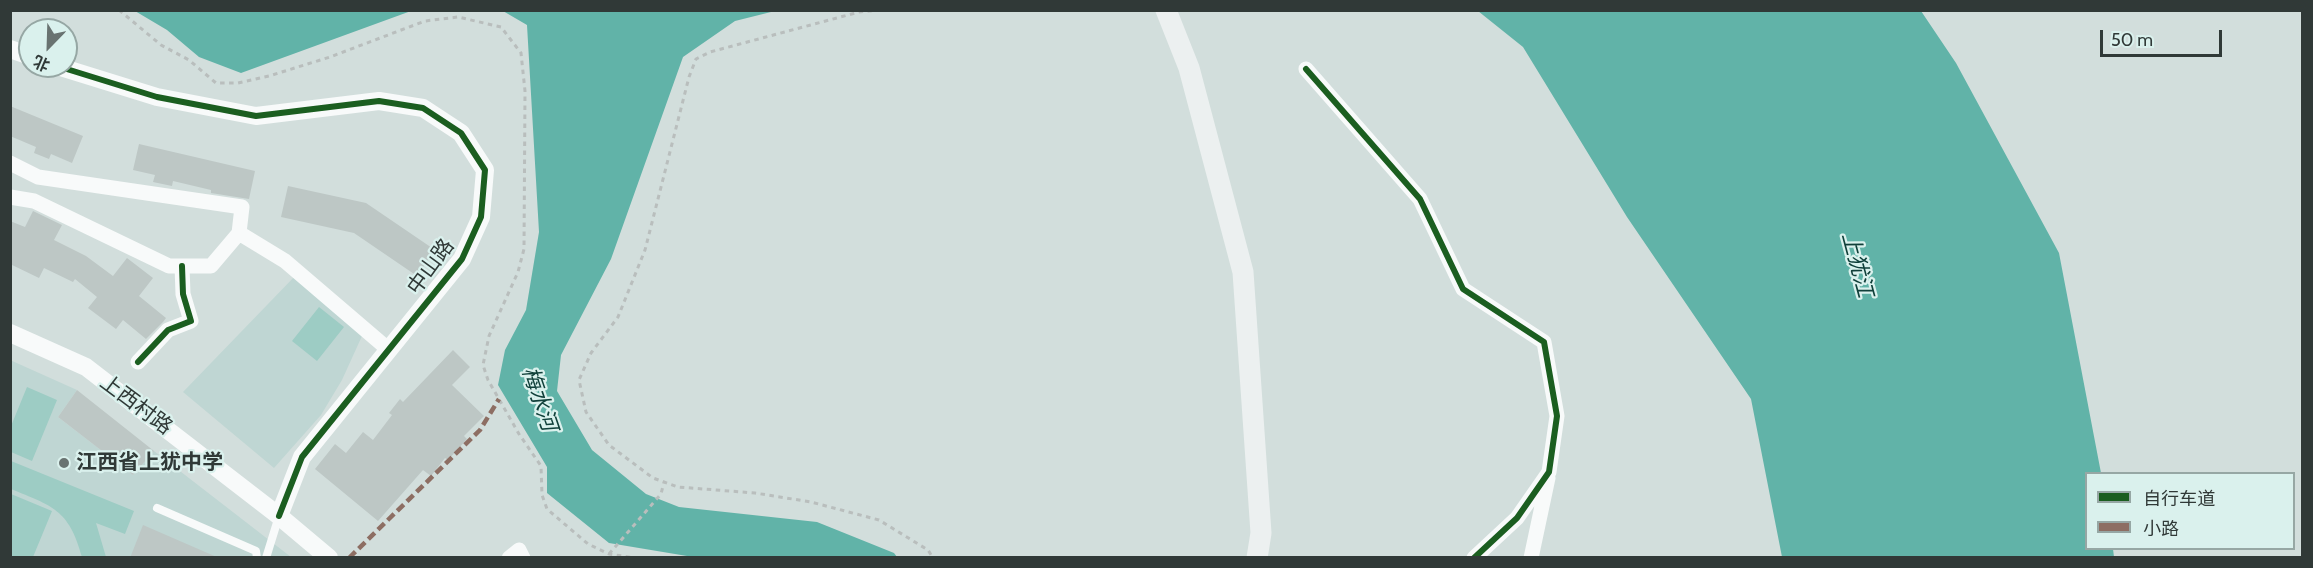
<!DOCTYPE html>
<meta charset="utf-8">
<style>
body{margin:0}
#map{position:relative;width:2313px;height:568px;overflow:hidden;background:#d2dedc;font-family:Cabin,"Noto Sans SC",sans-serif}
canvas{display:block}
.frame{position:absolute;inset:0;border:12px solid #303937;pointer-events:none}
.legend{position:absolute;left:2085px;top:472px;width:210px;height:78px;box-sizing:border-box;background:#daf1ed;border:2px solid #96a7a4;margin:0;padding:8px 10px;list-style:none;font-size:18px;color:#303937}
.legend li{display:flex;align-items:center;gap:12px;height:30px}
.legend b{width:30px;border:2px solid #96a7a4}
.north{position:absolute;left:18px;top:18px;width:60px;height:60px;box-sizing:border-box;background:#daf1ed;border:2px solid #96a7a4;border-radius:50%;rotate:203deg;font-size:16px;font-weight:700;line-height:24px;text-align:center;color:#303937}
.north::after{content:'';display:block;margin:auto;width:21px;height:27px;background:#697371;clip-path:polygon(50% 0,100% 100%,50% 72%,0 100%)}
.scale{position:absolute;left:2100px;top:30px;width:122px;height:27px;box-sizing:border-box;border:3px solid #303937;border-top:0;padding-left:8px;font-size:18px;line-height:21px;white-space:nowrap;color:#303937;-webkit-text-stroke:4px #daf1ed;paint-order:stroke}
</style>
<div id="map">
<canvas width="2313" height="568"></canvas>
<div class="frame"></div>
<ul class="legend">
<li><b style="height:8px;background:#1b5e20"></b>自行车道</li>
<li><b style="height:8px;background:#8d6e63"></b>小路</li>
</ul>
<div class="north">北</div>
<div class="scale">50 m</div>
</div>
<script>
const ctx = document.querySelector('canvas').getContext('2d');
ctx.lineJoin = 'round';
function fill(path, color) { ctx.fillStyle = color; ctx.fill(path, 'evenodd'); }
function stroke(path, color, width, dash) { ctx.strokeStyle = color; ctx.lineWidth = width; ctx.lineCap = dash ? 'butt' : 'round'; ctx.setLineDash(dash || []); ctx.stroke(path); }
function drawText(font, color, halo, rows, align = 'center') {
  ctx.font = font + ' Cabin,"Noto Sans SC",sans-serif'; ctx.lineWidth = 4.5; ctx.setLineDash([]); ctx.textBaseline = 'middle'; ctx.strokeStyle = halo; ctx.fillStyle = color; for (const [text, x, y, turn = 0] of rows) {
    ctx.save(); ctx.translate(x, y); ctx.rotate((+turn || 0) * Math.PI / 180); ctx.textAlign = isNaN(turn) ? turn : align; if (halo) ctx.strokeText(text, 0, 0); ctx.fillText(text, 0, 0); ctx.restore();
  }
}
fill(new Path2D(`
 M296 275 362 336 342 380 321 415 274 468 183 392Z
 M10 360 77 390 58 417 133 475 154 451 291 557H11Z`), '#bfd6d3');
fill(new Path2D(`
 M319 307 344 327 317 361 292 341Z
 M27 387 57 400 32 461 11 452V426Z
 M11 461 134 511 125 534 96 523 106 557H82C69 509 52 506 11 489Z
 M11 494 52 511 33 557H11Z`), '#9dccc4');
fill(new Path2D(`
 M135 11H411L241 73 199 57 167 30Z
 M503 11H775L735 21 683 57 611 259 561 355 557 391 592 450 646 494 679 507 817 522 894 553 897 557H693L609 543 547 493V467L498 385 505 350 526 310 539 232 527 25Z
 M1478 11H1921L1956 63 2059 253 2101 473 2086 474V548L2113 549 2114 557H1782L1751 399 1627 217 1523 47Z`), '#61b3a8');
fill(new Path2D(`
 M10 106 83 136 72 163 51 154 49 159 34 153 36 147 10 136Z
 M139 144 255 171 249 199 211 193V190L173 181 172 186 153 182 155 175 133 170Z
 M288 186 366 203 435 250 417 276 354 233 281 217Z
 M33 211 62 225 54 240 86 256 113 276 127 258 153 278 139 296 166 318 163 322 146 339 123 320 116 329 88 308 97 297 75 279 73 282 44 268 39 278 10 264V221L25 227Z
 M453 350 470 367 452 385 484 416 464 436 467 439 448 460 445 458 431 476 423 470 378 521 315 469 335 444 346 453 363 432 373 440 392 415 389 413 400 399 403 402Z
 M77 390 154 451 133 475 58 417Z
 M143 525 219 558H130Z`), '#bdc7c5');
stroke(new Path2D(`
 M119 10 161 45 189 60 216 83H238L269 76 330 57 425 21 458 17 501 27 521 53 525 91 524 249 518 272 489 336 483 365 488 380 519 434 541 466 542 495 547 509 588 544 609 554 636 558
 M881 10 859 12 710 52 696 59 689 77 645 250 618 317 591 353 579 380 586 412 609 445 653 478 678 487 755 493 811 502 879 520 928 550 933 558
 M609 554 661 494 664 482`), '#b9bebd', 3, [4.5, 4.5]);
stroke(new Path2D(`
 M157 508 256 551 257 558
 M266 558 279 516`), '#f8fafa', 8);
stroke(new Path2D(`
 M1306 69 1420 199 1463 289 1544 342 1557 416 1549 472 1517 518 1474 558
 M10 163 38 177 242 207 239 233 211 266H169L34 201 10 197
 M239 233 285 261 389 350
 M138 362 168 330 191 321 183 294 182 266
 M509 558 519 550 523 558
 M1531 558 1548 478`), '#f8fafa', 15);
stroke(new Path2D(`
 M10 49 30 56
 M57 66 157 97 256 116 379 101 423 108 461 133 485 170 481 217 462 259 302 457 279 516
 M10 333 86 367 279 516 329 558`), '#f8fafa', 18);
stroke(new Path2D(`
 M1166 10 1189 68 1243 272 1261 533 1257 558`), '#ecf0f0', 21);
stroke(new Path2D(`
 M349 558 480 430 499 399`), '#8d6e63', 4.5, [9, 4.5]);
stroke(new Path2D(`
 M57 66 157 97 256 116 379 101 423 108 461 133 485 170 481 217 462 259 302 457 279 516
 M1306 69 1420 199 1463 289 1544 342 1557 416 1549 472 1517 518 1474 558
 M138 362 168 330 191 321 183 294 182 266`), '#1b5e20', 6);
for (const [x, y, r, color] of [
 [64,463,6,"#697371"]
]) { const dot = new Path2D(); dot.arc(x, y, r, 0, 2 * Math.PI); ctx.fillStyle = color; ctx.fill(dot); stroke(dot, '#daf1ed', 2); }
drawText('21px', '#303937', '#daf1ed', [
 ["中山路",431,267,-54],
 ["上西村路",136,405,37]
]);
drawText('bold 21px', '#303937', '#daf1ed', [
 ["江西省上犹中学",76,463]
], 'left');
drawText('italic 22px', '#10403a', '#daf1ed', [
 ["上犹江",1857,265,75],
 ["梅水河",539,399,71]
]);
</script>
